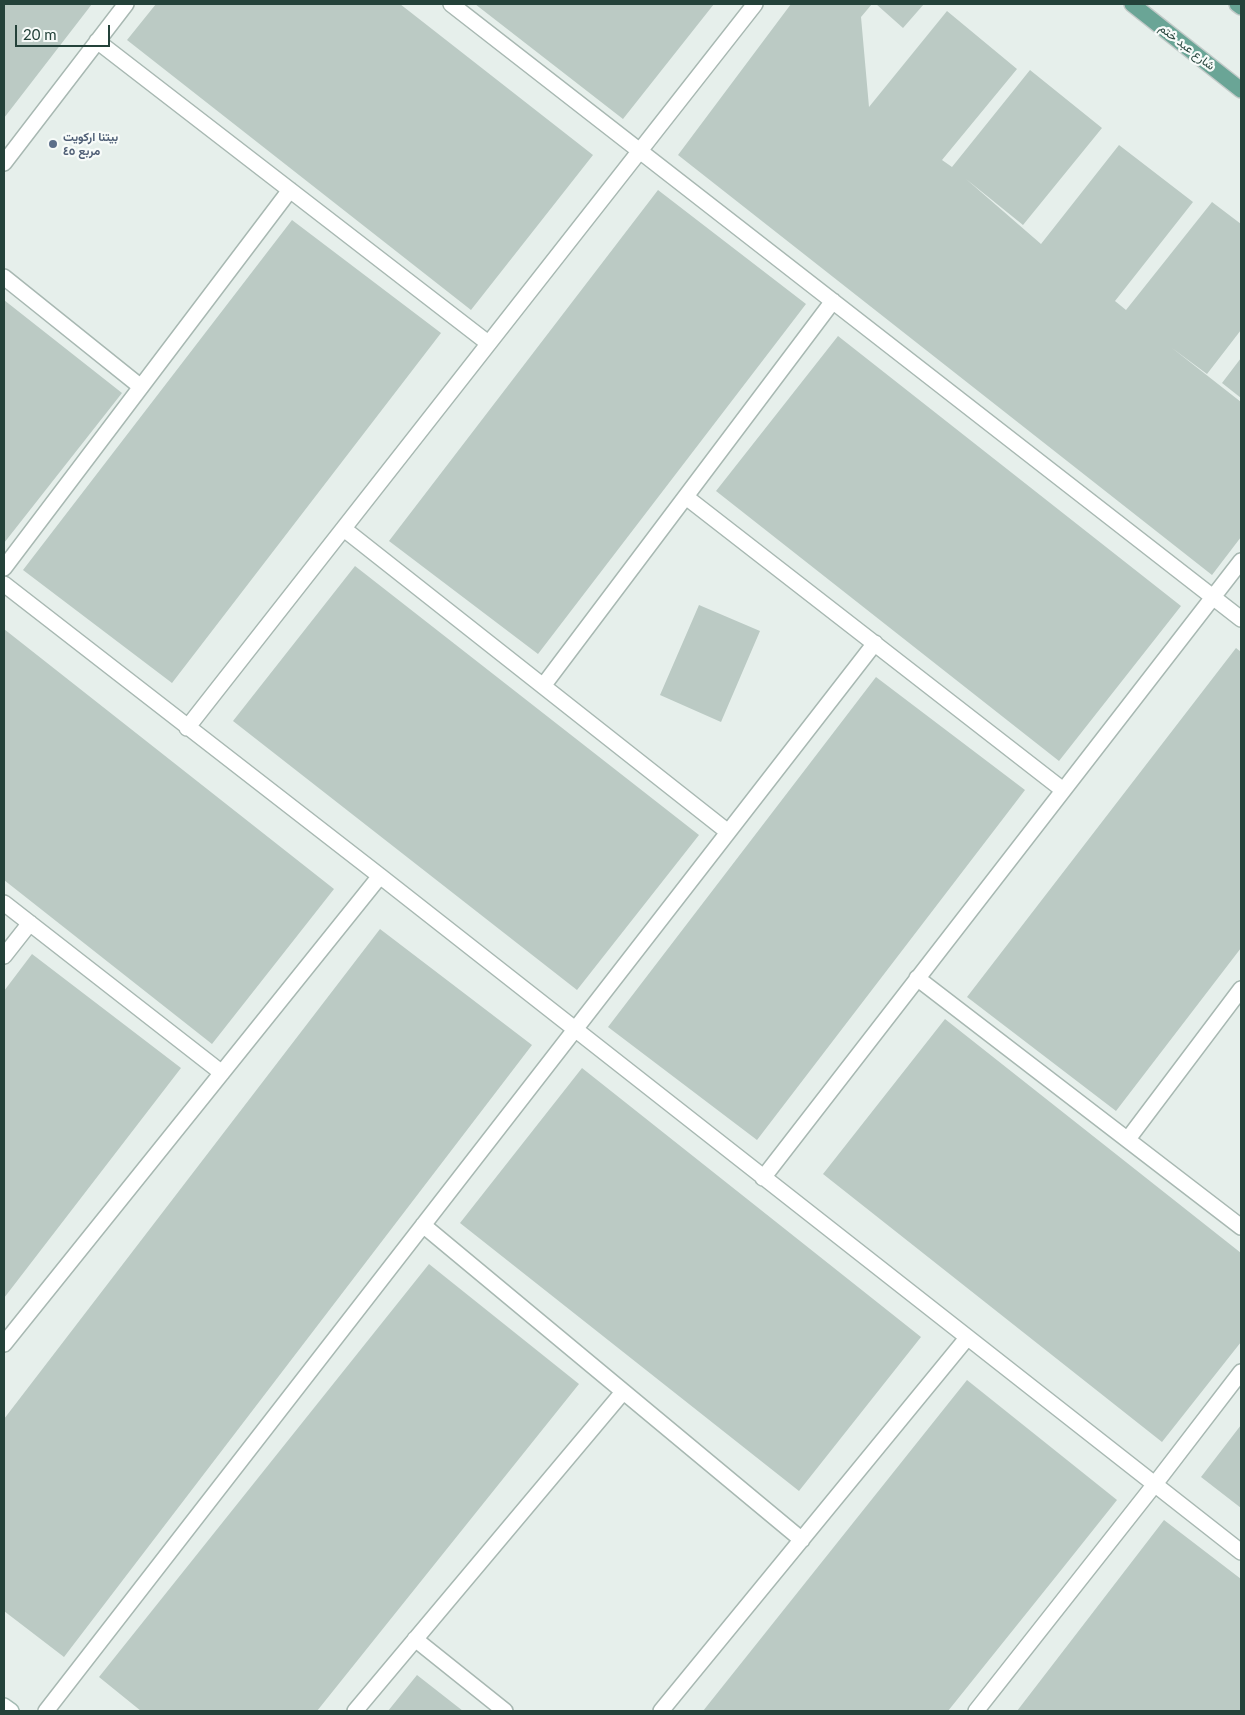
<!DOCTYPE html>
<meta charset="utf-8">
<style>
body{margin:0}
#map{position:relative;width:1245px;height:1715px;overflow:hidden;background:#e6efeb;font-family:Lato,sans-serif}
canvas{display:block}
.frame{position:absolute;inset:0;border:5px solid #24423a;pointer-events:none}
.scale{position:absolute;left:15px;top:25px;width:95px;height:22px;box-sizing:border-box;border:2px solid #24423a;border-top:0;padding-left:6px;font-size:15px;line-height:18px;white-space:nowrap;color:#24423a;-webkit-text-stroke:4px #f7fbf9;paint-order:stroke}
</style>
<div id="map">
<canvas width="1245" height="1715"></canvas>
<div class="frame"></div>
<div class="scale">20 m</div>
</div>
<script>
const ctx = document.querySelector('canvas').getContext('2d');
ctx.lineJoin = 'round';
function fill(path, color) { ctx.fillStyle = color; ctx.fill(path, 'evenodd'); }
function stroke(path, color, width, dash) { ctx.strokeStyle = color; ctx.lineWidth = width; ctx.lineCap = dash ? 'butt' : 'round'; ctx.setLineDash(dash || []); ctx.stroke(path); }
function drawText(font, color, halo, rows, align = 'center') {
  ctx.font = font + ' Lato,Vazirmatn,sans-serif'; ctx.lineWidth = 4.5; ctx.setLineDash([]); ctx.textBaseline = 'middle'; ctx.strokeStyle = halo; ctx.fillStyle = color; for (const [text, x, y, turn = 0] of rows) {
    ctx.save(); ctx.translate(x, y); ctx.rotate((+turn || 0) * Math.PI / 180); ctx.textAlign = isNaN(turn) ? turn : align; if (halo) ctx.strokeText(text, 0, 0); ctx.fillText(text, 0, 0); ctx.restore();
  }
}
fill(new Path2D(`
 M4 4H92L4 118Z
 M156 4H400L593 155 471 310 127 40Z
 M475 4H714L623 119Z
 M791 4H872L861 17 869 107 947 11 1017 69 942 160 952 167 1030 70 1102 128 1023 225 966 179 1041 244 1119 145 1193 202 1115 301 1126 310 1212 202 1241 224V330L1207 374 1172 348 1241 402V537L1212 575 678 155Z
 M876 4H924L903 28Z
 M658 190 806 304 538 654 389 541Z
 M292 220 441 333 172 683 23 570Z
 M4 300 122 393 4 543Z
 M838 336 1181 606 1059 761 716 491Z
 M1241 358V398L1222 383Z
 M355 566 699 835 577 990 233 721Z
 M699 605 760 631 721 722 660 695Z
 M4 629 334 889 212 1044 4 880Z
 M1236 648 1241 652V948L1116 1111 967 997Z
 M876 677 1025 790 757 1140 608 1027Z
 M380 929 532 1045 64 1657 4 1611V1419Z
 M32 954 181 1068 4 1298V991Z
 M945 1019 1241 1253V1342L1162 1442 823 1174Z
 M582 1068 921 1337 799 1491 460 1223Z
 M429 1264 579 1384 317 1711H141L99 1677Z
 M967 1380 1117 1500 1062 1569 948 1711H703Z
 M1241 1425V1508L1201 1477Z
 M1164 1520 1241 1579V1711H1017Z
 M417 1675 463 1711H388Z`), '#bbcac4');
const street = new Path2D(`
 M451 4 1241 619
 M97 41 488 343
 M4 163 126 4
 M4 277 141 387
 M686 497 1063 790
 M344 529 728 832
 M4 568 290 190
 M4 584 380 876 1241 1552
 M543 686 833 301
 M187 728 755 4
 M4 903 222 1073
 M4 956 30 923
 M917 978 1241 1227
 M1128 1139 1241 989
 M763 1178 1241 561
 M423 1225 802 1540
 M4 1344 380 876
 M415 1639 505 1711
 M46 1711 875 643
 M355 1711 623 1392
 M661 1711 967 1338
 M976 1711 1155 1484 1241 1372`);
const secondary = new Path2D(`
 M4 1706 11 1711`);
const primary = new Path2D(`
 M1132 4 1241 90
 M1237 4 1241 7`);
stroke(street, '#a8b8b2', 18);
stroke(secondary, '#a4bbb3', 18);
stroke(primary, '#c2cac8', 18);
stroke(street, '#fff', 15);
stroke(secondary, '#fff', 15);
stroke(primary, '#6aa596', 15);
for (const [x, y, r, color] of [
 [53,144,5,"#5c6f8a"]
]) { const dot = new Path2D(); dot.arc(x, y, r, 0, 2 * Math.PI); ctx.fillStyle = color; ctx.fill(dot); stroke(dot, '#f7fbf9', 2); }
drawText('12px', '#24423a', '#f7fbf9', [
 ["شارع عبد ختم",1187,47,38]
]);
drawText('bold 12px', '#4e5e75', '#f7fbf9', [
 ["بيتنا اركويت",63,137],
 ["مربع ٤٥",63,151]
], 'left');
</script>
